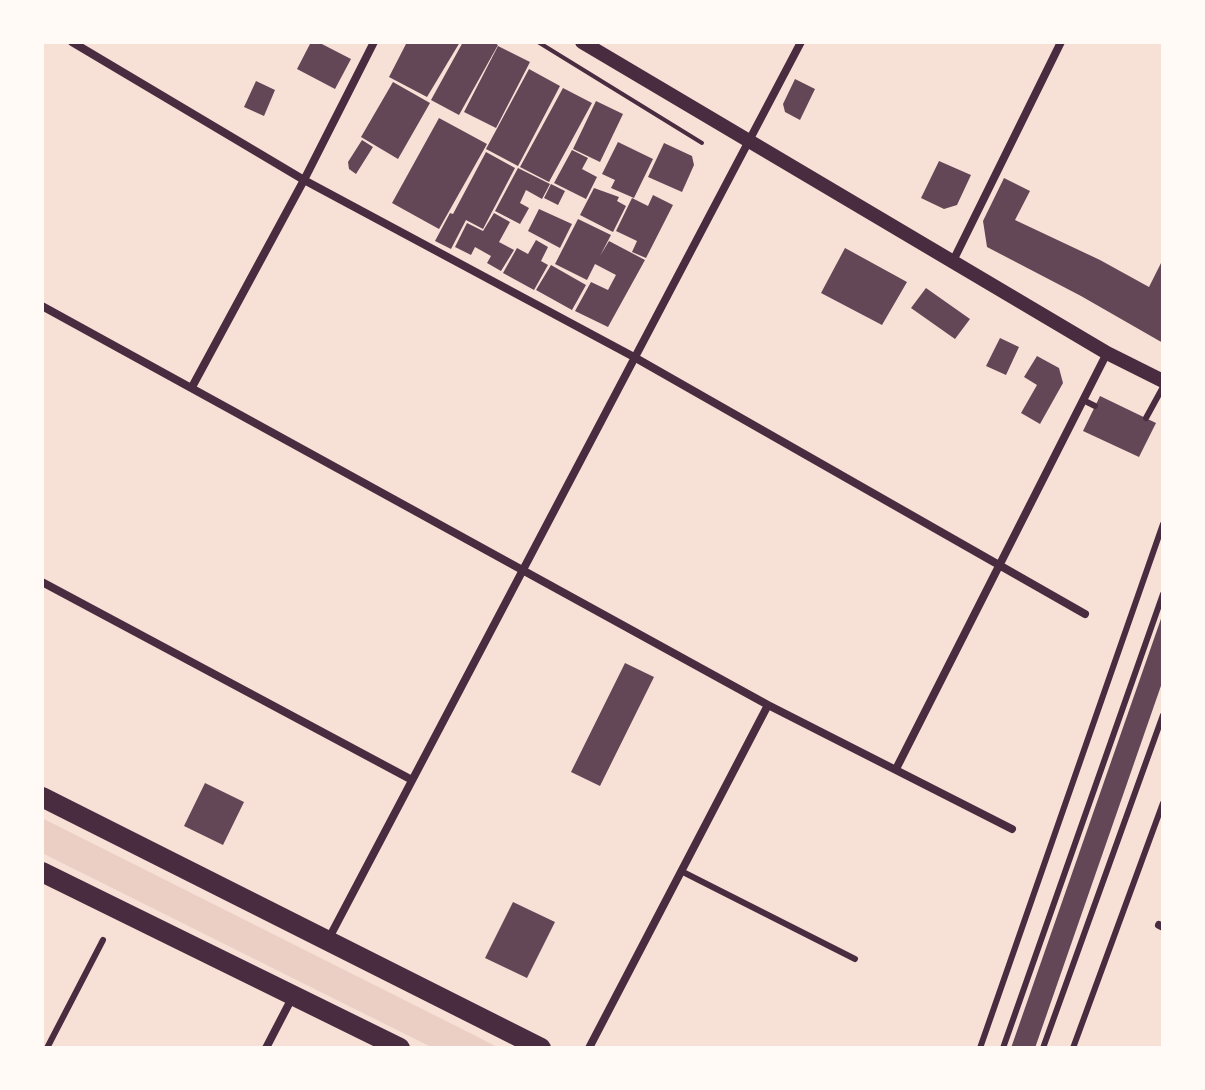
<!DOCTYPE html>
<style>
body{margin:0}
#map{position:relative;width:1205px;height:1090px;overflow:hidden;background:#f7e1d7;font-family:"Sofia Sans Condensed",sans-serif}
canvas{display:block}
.frame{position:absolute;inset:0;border:44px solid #fffaf5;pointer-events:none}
</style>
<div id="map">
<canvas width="1205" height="1090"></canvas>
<div class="frame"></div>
</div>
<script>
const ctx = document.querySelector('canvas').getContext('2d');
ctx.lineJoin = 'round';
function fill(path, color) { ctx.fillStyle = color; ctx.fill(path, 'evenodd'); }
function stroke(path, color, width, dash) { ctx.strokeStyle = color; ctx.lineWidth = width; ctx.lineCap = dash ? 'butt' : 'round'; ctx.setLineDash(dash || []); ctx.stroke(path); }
fill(new Path2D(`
 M42 818 476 1036 499 1048H433L42 853Z`), '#ebcfc5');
fill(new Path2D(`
 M311 42H318L351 59 335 89 297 69Z
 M407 42H460L427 97 389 77Z
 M463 42H493L498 45 459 115 431 100Z
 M498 46 530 62 496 128 464 112Z
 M529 69 560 86 518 166 486 149Z
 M795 79 815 89 800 120 785 112 783 104Z
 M256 81 275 90 264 116 244 107Z
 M393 82 430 103 398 159 361 137Z
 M563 88 592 103 549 182 520 167Z
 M596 101 623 114 600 162 573 149Z
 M439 118 487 144 439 229 392 203Z
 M362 140 373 147 356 174 349 169 348 162Z
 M618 142 653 159 634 198 611 188 615 180 602 174Z
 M664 143 692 156 694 165 682 192 648 177Z
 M572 150 588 158 582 169 597 177 586 199 554 183Z
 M486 152 515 168 483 229 466 220 451 249 435 241 450 213 453 214Z
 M939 161 971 175 957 205 944 209 921 198Z
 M518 168 550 184 542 199 526 190 520 203 529 208 520 224 495 211Z
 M1004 178 1030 191 1015 220 1100 260 1149 287 1163 259V343L1081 296 987 247 983 221Z
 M551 184 565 191 558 205 544 198Z
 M594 188 619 197 617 201 626 206 613 232 580 215Z
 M653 195 673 205 646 258 632 252 637 241 616 231 632 198 648 206Z
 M539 209 572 224 560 248 528 231Z
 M494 213 510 222 499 242 514 250 501 271 487 263 491 256 475 247 471 255 455 247 467 223 483 231Z
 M578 219 611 235 600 256 609 241 645 260 608 327 575 311 591 282 608 290 616 275 595 264 587 280 555 264Z
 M536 240 548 247 541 261 548 265 534 290 503 273 517 248 528 254Z
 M845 248 907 282 882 325 821 293Z
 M551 265 586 285 572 310 536 290Z
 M926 288 970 319 955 339 911 308Z
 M1000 338 1019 347 1006 375 986 366Z
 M1037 356 1059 368 1063 383 1040 424 1021 413 1037 385 1024 377Z
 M1100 396 1156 423 1139 457 1083 431Z
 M1163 613V680L1035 1048H1011Z
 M625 663 654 677 600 786 571 772Z
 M205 783 244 802 223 845 184 826Z
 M513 902 555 922 527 978 485 958Z`), '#644757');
stroke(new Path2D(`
 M538 42 702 143`), '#4a2c40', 4);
stroke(new Path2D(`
 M1083 400 1095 406
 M1146 418 1163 387
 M681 871 855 959
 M47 1048 103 940
 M980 1048 1163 524
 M1003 1048 1163 594
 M1043 1048 1163 715
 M1073 1048 1163 803`), '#4a2c40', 6);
stroke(new Path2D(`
 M72 42 304 180 634 357 1085 614
 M953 261 1061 42
 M42 306 768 705 1012 829
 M192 387 304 180 374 42
 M42 582 412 780
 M896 769 1107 353
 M1159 925 1163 927
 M328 940 801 42
 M266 1048 293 996
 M589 1048 768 705`), '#4a2c40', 8);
stroke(new Path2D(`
 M582 42 1107 353 1163 381`), '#4a2c40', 14);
stroke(new Path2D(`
 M42 797 541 1048
 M42 872 400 1048`), '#4a2c40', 20);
</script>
